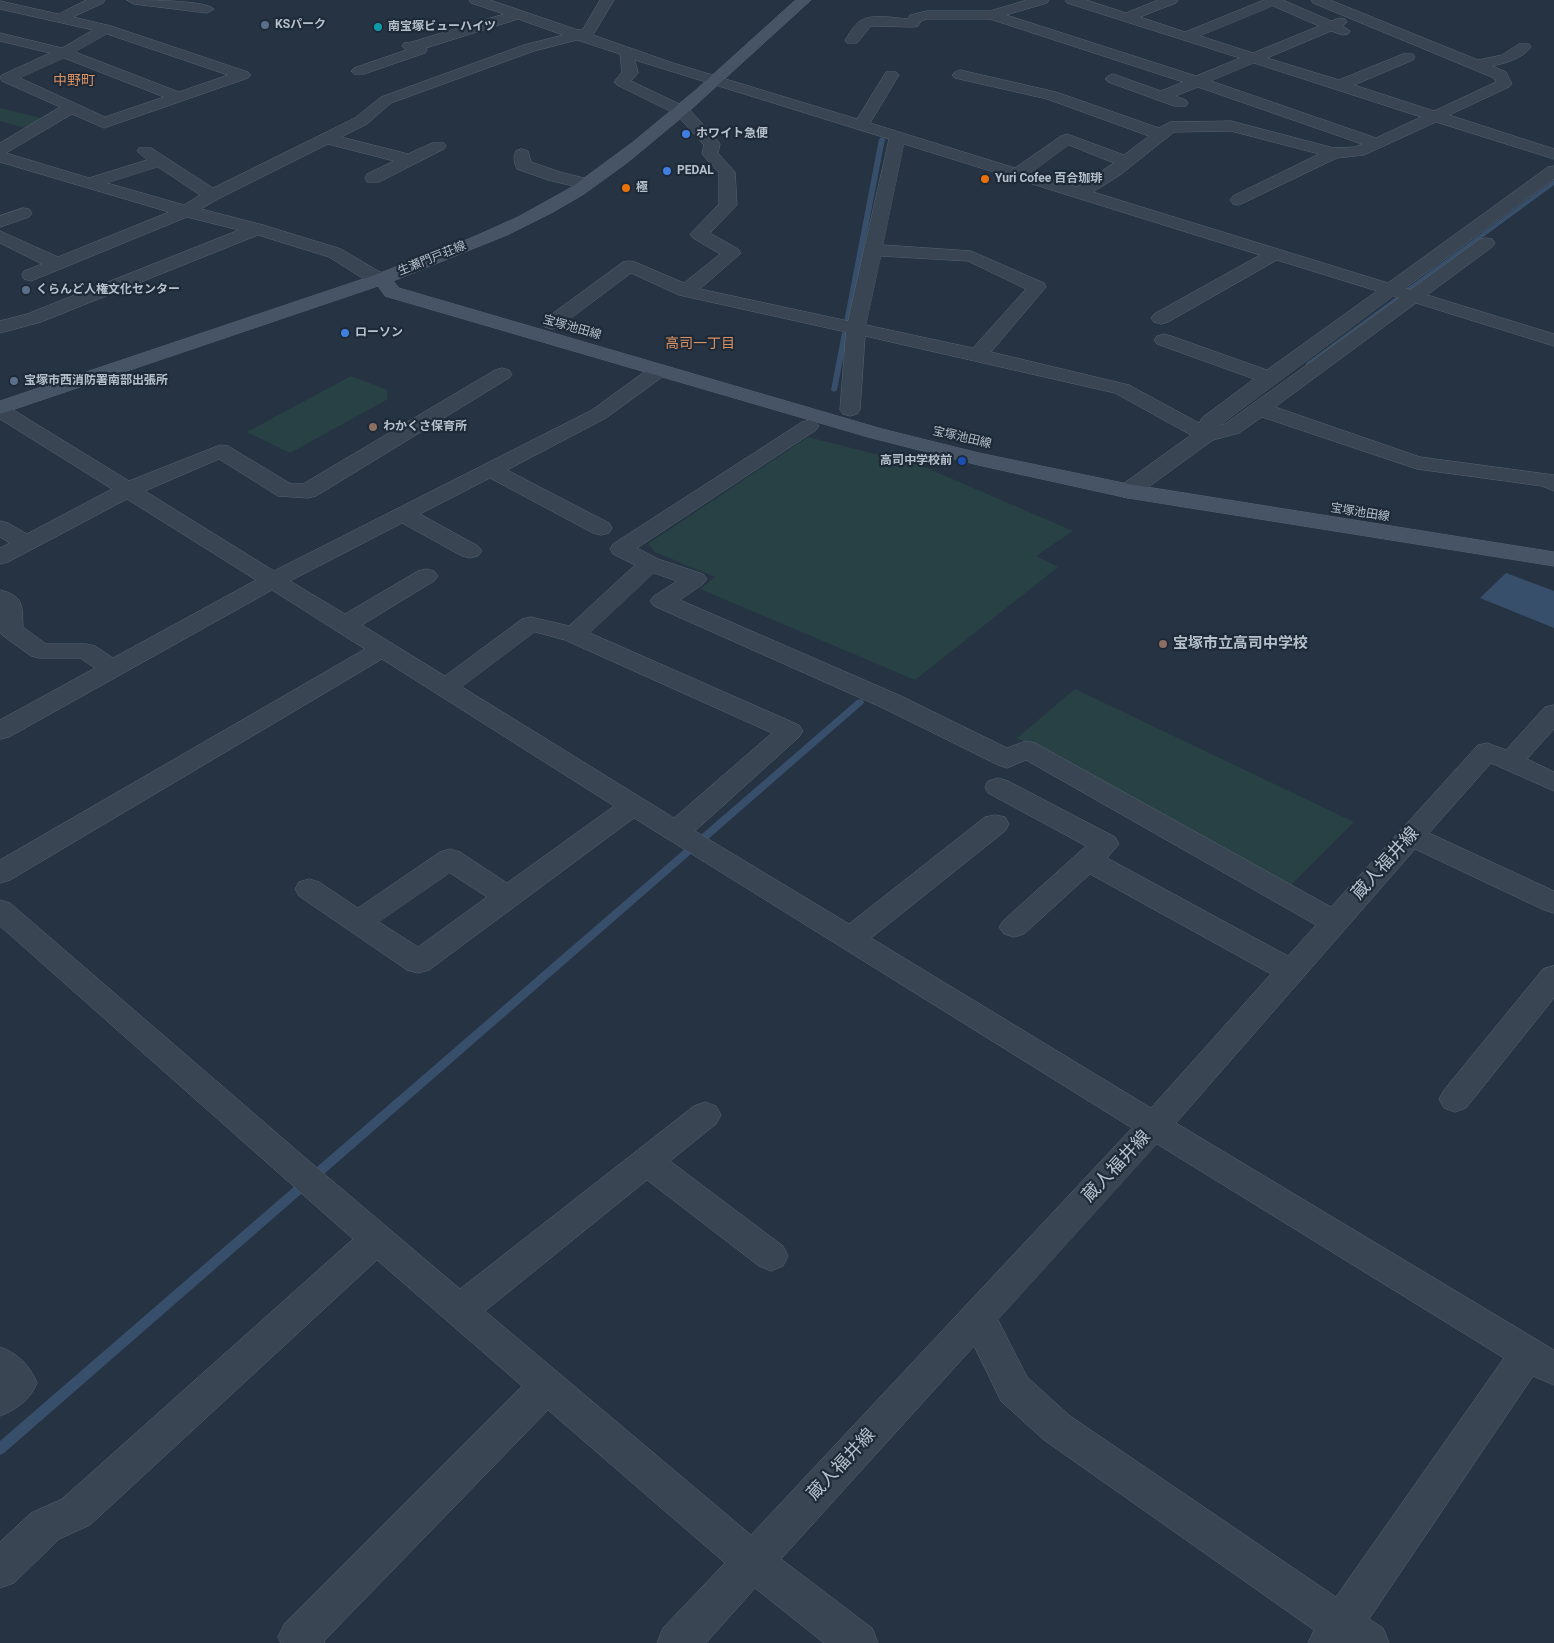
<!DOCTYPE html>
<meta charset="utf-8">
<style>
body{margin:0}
canvas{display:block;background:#253343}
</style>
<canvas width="1554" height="1643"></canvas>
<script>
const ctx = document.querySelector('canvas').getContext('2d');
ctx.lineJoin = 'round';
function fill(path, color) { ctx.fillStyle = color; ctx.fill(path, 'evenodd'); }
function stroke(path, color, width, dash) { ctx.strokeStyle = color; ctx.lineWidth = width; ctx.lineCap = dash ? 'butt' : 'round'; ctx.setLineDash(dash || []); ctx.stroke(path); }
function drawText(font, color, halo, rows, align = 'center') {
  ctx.font = font + ' Roboto,"Noto Sans JP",sans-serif'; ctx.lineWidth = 4.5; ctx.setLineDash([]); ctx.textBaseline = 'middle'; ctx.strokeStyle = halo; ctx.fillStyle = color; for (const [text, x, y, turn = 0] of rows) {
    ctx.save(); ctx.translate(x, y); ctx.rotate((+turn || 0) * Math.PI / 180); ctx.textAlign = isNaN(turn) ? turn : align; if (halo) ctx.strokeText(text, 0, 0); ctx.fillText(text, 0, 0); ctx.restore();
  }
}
fill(new Path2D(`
 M0 108 41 118C25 132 19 126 0 121Z
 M351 376 387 390 388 399 290 453 247 432Z
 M808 437 922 466 1073 531 1036 556 1058 567 915 680 700 589 715 577 655 552 648 544Z
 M1075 689 1354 822 1288 888 1017 738Z`), '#274144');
fill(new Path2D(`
 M1506 573 1554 591V628L1480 598Z`), '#384f6b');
fill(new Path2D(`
 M882 137 885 139 850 322 847 324 844 322 879 139Z
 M1554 180V185L1411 290H1407V288Z
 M1396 297 1401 298 1310 365H1306V363Z
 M845 331 848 333 837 390 834 392 831 390 842 333Z
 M860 699 863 700 864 702 863 704 4 1453 0 1455V1441L857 700Z`), '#384f6b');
const street = new Path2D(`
 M87 0H105L103 3 73 17 111 26 248 72 251 75 248 78 104 128 72 114 6 153 89 178 147 160 137 151 139 148H151L213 188 355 118 381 97 524 45 563 35 518 19 426 48 427 50 425 53 364 74H354L351 71 354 68 406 50 402 46 404 43 412 42 504 14 471 3 469 0H490L578 30 583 29 600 0H614L593 35 673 63 857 119 886 72H896L899 75 870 123 1015 168 1061 136 1067 134 1124 155 1149 136 1047 99 955 78 952 75 955 72 960 70 1056 92 1159 128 1170 122 1231 121 1334 148 1355 147 1362 144 1198 87 1175 96 1186 100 1188 103 1186 106H1174L1108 82 1105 79 1108 76 1113 74 1161 91 1183 82 990 19H927L921 21 918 26 913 27 871 26 857 43H847L845 40C849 34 854 25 860 21 872 13 894 18 908 19L910 15 927 11H990L1027 0H1049L1047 3 1006 15 1196 76 1240 58 1067 3 1065 0H1086L1126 13 1158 0H1178L1176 3 1140 17 1185 32 1264 0H1283L1331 21 1340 18 1345 19 1347 22 1343 26 1350 31 1348 34 1343 35 1331 31 1267 58 1339 80 1403 54H1413L1415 57 1413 60 1354 85 1434 111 1496 82 1494 78 1313 3 1311 0H1330L1478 60 1502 55 1519 44H1529L1531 47C1522 59 1506 63 1492 66L1506 72 1512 84 1509 87 1449 115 1554 149V159L1436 122 1364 155 1337 158 1239 205 1233 204 1230 200 1233 196 1319 154 1231 131 1174 132 1120 175 1093 192 1388 283 1548 167 1554 166V179L1405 288 1410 290 1480 239 1486 238 1492 239 1495 243 1492 247 1427 295 1554 334V346L1416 303 1275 407 1420 457 1554 475V491L1542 486 1417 469 1262 417 1239 433 1213 440 1136 496 1128 498 1120 496 1117 491 1120 486 1191 435 1115 393 865 336 860 410 857 414 850 416 843 414 840 410 846 332 679 295 631 273 559 327 552 329 545 327 542 323 545 319 623 262 629 261 635 262 684 283 720 254 693 238 690 234 719 204V173L702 154 704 145 676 114 617 85 614 82 622 72 620 54 577 40 534 51 391 103 367 124 341 137 408 154 432 143H444L446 146 444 149 379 182H367L365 178 367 174 394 161 328 144 218 199 201 209 263 225 341 249 378 271 389 275 391 279 389 283 382 285 364 279 329 257 258 235 41 322 0 333V321L27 314 239 230 187 217 31 281 24 279 22 275 24 271 42 264 0 243V231L58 257 169 212 0 162V143L60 107 2 81 0 77 2 75 50 53 0 41V33L62 48 93 30 0 9V1L58 14ZM1273 6 1319 26 1253 53 1200 36ZM107 34 228 75 179 92 75 52ZM64 58 164 97 105 117 20 78ZM635 60 889 139 848 321 700 289 741 253 738 249 710 233 737 205 735 172 718 153 720 144 718 141 688 108 631 81 638 73ZM1254 63 1421 117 1376 138 1211 81ZM904 144 1260 255 1154 314 1151 318 1154 322 1161 324 1168 322 1277 260 1377 291 1267 370 1171 336 1164 334 1157 336 1154 340 1157 344 1254 379 1203 417 1199 423 1129 385 991 352 1046 287 1044 283 971 251 883 245ZM1069 145 1114 163 1077 187 1031 173ZM158 167 200 195 184 205 107 183ZM881 256 968 261 1026 289 973 348 866 325ZM1394 296 1399 298 1225 424 1219 426Z
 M127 0C142 0 206 0 214 9L207 13 134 4Z
 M522 149 528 151 531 162 560 172 592 180 594 184 592 188 586 189 548 180 517 169C514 163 513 156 516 151Z
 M23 208 29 209 32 213 29 217 0 227V216Z
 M658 365 665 367 668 371 665 375 606 418 507 470 609 523 612 528 609 533 601 535 593 533 490 478 420 514 478 546 482 551 478 556 470 558 462 556 402 523 290 581 345 614 418 571 426 569 434 571 438 576 434 581 362 625 445 676 522 619 531 617 569 626 635 565 613 554 610 549 613 544 802 422 809 420 816 422 819 426 816 430 637 548 658 559 703 574 707 579 703 584 680 600 901 696 1007 748 1026 741 1035 743 1331 907 1478 745 1487 743 1506 750 1545 707 1554 705V729L1527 759 1554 772V791L1491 763 1429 833 1554 891V913L1544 910 1415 849 1176 1123 1554 1350V1385L1533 1376 1369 1619 1383 1628 1389 1643H1308L1314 1630 1044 1440 1001 1401 974 1346 781 1559 872 1628 878 1643H824L755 1588 706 1643H657L663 1628 725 1563 548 1410 324 1641 325 1643H281L278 1637 285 1623 522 1386 377 1260 90 1525 59 1539 14 1583 0 1588V1542L31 1513 62 1499 353 1239 0 926V900L10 903 309 1161 460 1289 694 1106 705 1102 716 1106 721 1115 716 1124 670 1161 783 1246 788 1256 783 1266 771 1271 759 1266 647 1180 485 1311 751 1535 1132 1128 634 818 429 970 418 973 407 970 299 896 295 889 299 882 309 879 319 882 358 908 440 852 450 849 460 852 507 883 614 806 382 659 10 880 0 883V860L365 649 272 590 9 737 0 739V720L95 668 80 658H40L31 656 2 635 0 632V590C24 596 22 605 23 627L46 644H86L95 646 113 658 256 580 127 499 8 562 0 564V548L10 543 0 537V521L8 523 27 534 112 489 0 419V404L7 406 129 481 220 445 228 446 291 484H303L495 370 502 368 509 370 512 374 509 378 316 496 308 498 278 496 219 459 145 491 274 571 592 410 651 367ZM654 573 677 581 654 596 650 601 654 606 883 708 998 765 1007 768 1026 760 1316 925 1288 956 1107 858 1119 844 1115 837 1008 781 998 778 988 781 985 787 988 793 1086 846 1004 920 999 927 1004 934 1014 937 1024 934 1090 874 1271 974 1151 1108 871 938 1005 831 1009 824 1005 817 995 815 985 817 849 924 695 831 799 737 803 731 799 725 590 633ZM535 632 565 640 772 733 674 818 462 687ZM450 873 487 897 418 947 379 922ZM1157 1144 1504 1358 1336 1597 1070 1416 1027 1377 998 1320Z
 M1554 966V998L1466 1108 1455 1112 1444 1108 1439 1099 1444 1090 1543 969Z
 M0 1347C18 1353 30 1366 37 1383 30 1400 17 1409 0 1416Z`);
const secondary = new Path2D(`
 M796 0H811L687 113 628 162 584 194 553 212 507 235 393 281 399 288 882 429 979 453 1128 484 1554 552V566L1128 498 978 465 868 437 385 296 378 286 0 414V401L375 275 471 238 518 217 572 187 633 142 697 89Z`);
stroke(street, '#576370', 1);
stroke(secondary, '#576370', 1);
fill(street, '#394552');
fill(secondary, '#475465');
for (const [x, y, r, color] of [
 [265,25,5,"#5c6f8a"],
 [378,27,5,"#0f9aa8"],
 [686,134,5,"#3f7fe0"],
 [667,171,5,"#3f7fe0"],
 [985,179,5,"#e8710a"],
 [626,188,5,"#e8710a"],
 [26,290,5,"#5c6f8a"],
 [345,333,5,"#3f7fe0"],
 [14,381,5,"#5c6f8a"],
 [373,427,5,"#8d6e63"],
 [962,461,5,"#1a4fb4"],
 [1163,644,5,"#8d6e63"]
]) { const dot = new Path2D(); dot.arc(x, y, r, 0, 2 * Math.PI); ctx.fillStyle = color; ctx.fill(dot); stroke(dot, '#1e2a38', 2); }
drawText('bold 12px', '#b6c0cc', '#1e2a38', [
 ["KSパーク",275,25],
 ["南宝塚ビューハイツ",388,27],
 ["ホワイト急便",696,134],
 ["PEDAL",677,171],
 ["Yuri Cofee 百合珈琲",995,179],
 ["極",636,188],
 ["くらんど人権文化センター",36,290],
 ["ローソン",355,333],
 ["宝塚市西消防署南部出張所",24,381],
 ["わかくさ保育所",383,427],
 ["高司中学校前",952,461,"right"]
], 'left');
drawText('12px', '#b6c0cc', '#1e2a38', [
 ["生瀬門戸荘線",432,259,-22],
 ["宝塚池田線",572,328,16],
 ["宝塚池田線",962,438,13],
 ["宝塚池田線",1360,513,9]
]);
drawText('14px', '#db9262', '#1e2a38', [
 ["中野町",74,81],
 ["高司一丁目",700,344]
]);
drawText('bold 15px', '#b6c0cc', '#1e2a38', [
 ["宝塚市立高司中学校",1173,644]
], 'left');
drawText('18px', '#b6c0cc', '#1e2a38', [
 ["蔵人福井線",1386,864,-48],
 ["蔵人福井線",1117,1167,-47],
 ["蔵人福井線",842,1465,-47]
]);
</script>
